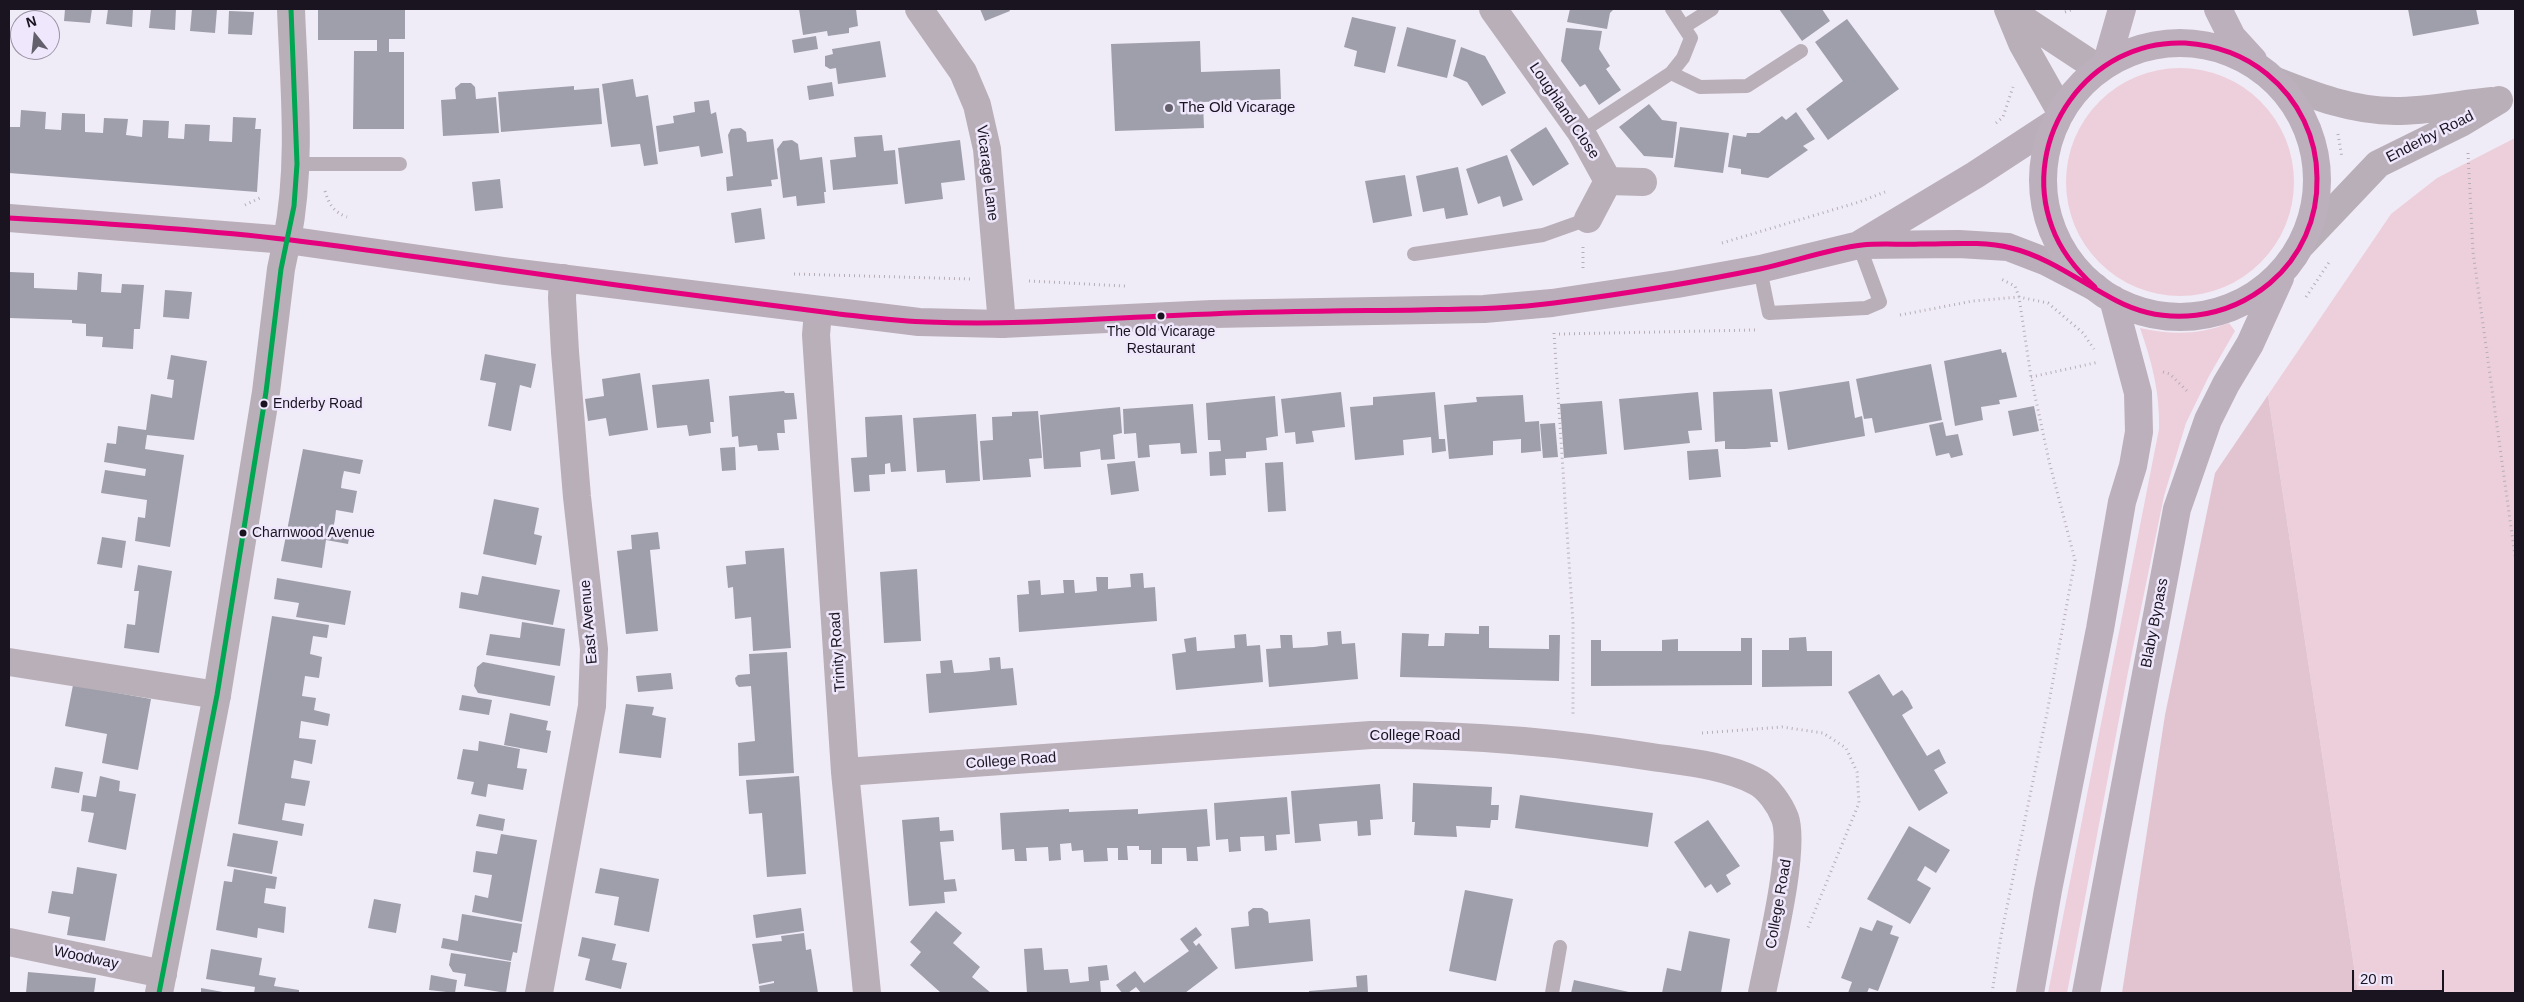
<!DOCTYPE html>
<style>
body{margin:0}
#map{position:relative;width:2524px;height:1002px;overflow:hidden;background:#f0ecf7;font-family:Arial,sans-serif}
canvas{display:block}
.frame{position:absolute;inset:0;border:10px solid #191420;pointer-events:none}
.north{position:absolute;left:10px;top:10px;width:50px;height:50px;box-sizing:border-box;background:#efe7fc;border:1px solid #9993a4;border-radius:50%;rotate:344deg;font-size:14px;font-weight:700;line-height:20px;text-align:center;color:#191420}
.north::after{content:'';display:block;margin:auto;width:18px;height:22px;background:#64606b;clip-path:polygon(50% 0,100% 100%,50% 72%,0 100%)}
.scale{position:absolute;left:2352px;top:970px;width:92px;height:22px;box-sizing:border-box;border:2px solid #191420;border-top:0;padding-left:6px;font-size:15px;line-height:18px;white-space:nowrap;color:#191420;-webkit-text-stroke:4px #efe7fc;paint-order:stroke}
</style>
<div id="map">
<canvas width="2524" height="1002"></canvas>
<div class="frame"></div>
<div class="north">N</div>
<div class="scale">20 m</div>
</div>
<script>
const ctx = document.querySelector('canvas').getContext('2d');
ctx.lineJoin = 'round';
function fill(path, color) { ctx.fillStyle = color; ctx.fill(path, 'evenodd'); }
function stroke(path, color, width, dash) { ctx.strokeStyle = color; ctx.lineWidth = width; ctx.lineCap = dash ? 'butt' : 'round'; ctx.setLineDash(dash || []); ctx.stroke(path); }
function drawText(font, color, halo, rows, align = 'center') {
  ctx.font = font + ' Arial,sans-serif'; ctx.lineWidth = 5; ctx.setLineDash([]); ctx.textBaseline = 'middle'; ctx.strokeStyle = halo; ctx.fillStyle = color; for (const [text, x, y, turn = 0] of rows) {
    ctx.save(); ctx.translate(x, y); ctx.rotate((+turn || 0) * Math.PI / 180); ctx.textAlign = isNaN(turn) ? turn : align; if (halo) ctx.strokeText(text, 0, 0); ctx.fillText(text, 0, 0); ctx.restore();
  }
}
fill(new Path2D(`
 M2066 182a114 114 0 1 1 228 0a114 114 0 1 1-228 0Z
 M2515 138V993H2358L2268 395 2391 214 2437 178Z
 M2229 323 2235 331 2209 376 2186 423 2164 496 2128 672 2067 993H2048L2159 429C2160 393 2152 362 2140 328 2172 335 2199 335 2229 323Z`), '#edcfdb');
fill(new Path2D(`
 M2268 395 2358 993H2122L2165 715 2215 473Z`), '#e2c4d0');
fill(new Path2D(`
 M65 9H92L90 23 64 21Z
 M108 9H133L132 27 106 24Z
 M151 9H176L175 30 149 28Z
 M192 9H217L215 33 190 31Z
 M318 9H405V39H389V52H404V129H353L354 51H377V40H318Z
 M799 9H856L858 26 849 28V33L828 36 827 31 803 35Z
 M980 9H1009L1010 11 985 21Z
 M1570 9H1614L1610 13 1607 29 1567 22Z
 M1779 9H1822L1830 21 1802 41Z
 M2408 9H2476L2479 24 2413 36Z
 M229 11 254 12 252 35 228 34Z
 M1352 17 1396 27 1385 73 1354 66 1357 51 1344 47Z
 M1847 19 1899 89 1828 140 1806 109 1843 81 1815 42Z
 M1407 27 1456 40 1447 78 1397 66Z
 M1566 28 1602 31 1599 49 1610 66 1606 69 1621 90 1599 105 1585 84 1580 87 1561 61Z
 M816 36 818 49 794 53 792 40Z
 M880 41 886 77 838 84 836 68 830 69 825 66V56L833 54 832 49Z
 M1200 41 1201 72 1280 69 1281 99 1203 102 1204 128 1115 131 1111 44Z
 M1461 47 1485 56 1506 93 1482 106 1467 82 1453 76Z
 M633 79 636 97 648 95 658 164 644 166 640 144 611 147 602 84Z
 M832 82 834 96 809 100 807 86Z
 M461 83H471L475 87 476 99 496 97 499 133 443 136 441 100 456 99 455 88Z
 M574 86V90L599 88 602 124 501 132 498 92Z
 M709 100 711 114 716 112 723 153 701 157 699 146 659 152 656 126 674 123 673 116 695 112 694 102Z
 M1649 104 1662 120 1677 122 1673 158 1644 156 1619 127Z
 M21 110 46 112 45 129 61 130 62 113 85 114V132L103 133 104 118 128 119 126 135 142 137 143 120 169 121 168 138 184 139 185 124 210 125 209 141 232 142 233 117 256 118 255 129H261L257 192 9 173V127H20Z
 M1796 112 1815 139 1803 146 1808 150 1768 178 1741 174V169L1728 167 1733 135 1746 137 1747 133H1759L1782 116 1786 120Z
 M1546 127 1569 164 1533 186 1510 150Z
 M1680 127 1729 133 1723 173 1674 167Z
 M741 128 746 132 747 142 773 139 778 179 771 180 772 186 727 191 726 177 733 176 728 135 731 129Z
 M882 135 884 151 895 150 898 184 833 190 830 160 856 157 854 137Z
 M792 140 798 144 800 160 822 157 826 192H824L825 203 797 206 796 196 783 198 777 149 783 141Z
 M960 140 965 180 941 183 943 199 905 204 898 148Z
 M1507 155 1523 200 1503 207 1500 196 1478 204 1466 169Z
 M1458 167 1468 215 1446 219 1444 208 1423 212 1416 176Z
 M1405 175 1412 216 1373 223 1365 181Z
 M500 179 503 208 475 211 472 182Z
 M761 208 765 239 735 243 731 213Z
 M10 272 34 273V288L77 290 78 272 102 274 101 292 121 293 122 284 144 285 140 329H134L133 349 102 347 103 337 86 336V324L72 323V320L9 318Z
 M165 290 192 292 189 319 163 317Z
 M2001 349 2002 353 2006 352 2017 397 1999 400 2000 404 1981 407 1983 420 1955 426 1944 361Z
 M485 354 536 364 531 388 520 385 511 431 488 426 496 383 480 380Z
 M171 355 207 361 194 440 147 435 145 449 184 455 170 547 135 541 138 517 145 518 147 500 101 493 105 470 145 476 146 469 104 462 107 443 116 444 118 426 146 430 151 394 172 398 174 380 167 379Z
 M1931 364 1942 420 1875 433 1872 418 1864 419 1856 379Z
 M640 373 648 430 609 436 606 418 588 421 585 399 604 396 602 379Z
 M709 379 714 422H710L711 433 689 436 687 425 657 428 652 385Z
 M1849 381 1855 418 1862 416 1865 436 1788 450 1779 392Z
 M1772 389 1778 442H1770L1771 447 1745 449H1725V441L1715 442 1713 392Z
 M784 391 785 393H794L797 419 784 420 785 433H777L779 450 758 451 757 445 739 447 738 436 732 437 729 396Z
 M1341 392 1345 427 1312 431 1314 442 1296 444 1295 432 1285 433 1281 399Z
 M1435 392 1439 439H1445L1446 451 1432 453 1431 437 1403 440 1404 455 1355 460 1350 407 1373 405V397Z
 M1698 392 1702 430 1688 431 1690 443 1624 450 1619 399Z
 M1523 395 1525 422 1539 421 1541 451 1521 453V439L1493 441V455L1449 459 1444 405 1477 402 1476 397Z
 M1275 396 1278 436 1266 438 1267 450 1246 452V458L1225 459 1226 475 1210 476 1209 452 1221 451 1220 440H1208L1206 403Z
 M1602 401 1607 454 1564 458 1560 404Z
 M1193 404 1197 453 1181 454 1180 443 1149 445 1150 457 1138 458 1136 433 1124 434 1123 409Z
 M2034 406 2039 431 2013 436 2008 411Z
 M1120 407 1122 433 1113 435 1115 459 1101 460 1100 449 1080 452 1081 467 1044 469 1040 415Z
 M1038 411 1042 458 1029 459 1031 477 983 480 980 441 993 440 992 417 1012 416V412Z
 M976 414 980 481 946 483 945 470 917 472 913 418Z
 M902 415 906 471 891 472 890 463 885 464V474L869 475 870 491 854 492 851 458 867 457 865 417Z
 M1943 422 1946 436 1958 434 1963 455 1951 458 1949 453 1936 456 1929 425Z
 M1555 423 1558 457 1543 458 1540 424Z
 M735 447 736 470 722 471 720 448Z
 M303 449 363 460 360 474 344 471 342 480 341 488 357 491 353 513 336 510 335 519 333 530 350 533 348 544 326 540 322 568 281 561Z
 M1718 449 1721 477 1689 480 1687 451Z
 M1135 461 1139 491 1111 495 1107 464Z
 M1283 462 1286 511 1268 512 1265 463Z
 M494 499 539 508 534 534 542 536 536 565 483 554Z
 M658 532 660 549 650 550 658 631 626 634 617 551 632 549 631 535Z
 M102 537 126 541 122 568 97 564Z
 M784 548 791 648 753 651 751 617 735 619 733 587 728 588 726 566 746 564 745 551Z
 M138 565 172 571 159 653 124 648 127 624 135 625 139 591H134Z
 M917 569 921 641 884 643 880 572Z
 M1143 573 1144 588 1155 587 1157 621 1019 632 1017 595 1029 594 1028 581 1040 580 1041 595 1064 593 1063 580H1074L1075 593 1088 592 1097 591 1096 577H1108V589L1131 587 1130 574Z
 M482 576 560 590 553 625 459 608 461 592 478 595Z
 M277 578 351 591 345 625 296 617 299 603 274 599Z
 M272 616 329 625 327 638 313 636 310 654 322 657 319 678 305 676 302 696 316 698 314 710 330 714 328 726 301 721 299 738 316 740 312 764 294 760 291 778 310 781 305 806 285 803 282 820 304 824 302 836 238 824Z
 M522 622 565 629 560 666 486 655 490 634 520 638Z
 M1479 626H1489V648L1549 649V635H1560L1559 681 1400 677 1402 633 1429 634 1428 646H1444L1445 633 1479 634Z
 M1341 631 1342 644 1355 643 1358 679 1269 687 1266 649 1281 648 1280 635H1292L1293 648 1314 647 1328 645 1327 632Z
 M1246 634 1247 646 1260 645 1263 682 1176 690 1172 654 1186 652 1184 639 1196 637 1197 651 1235 648 1234 635Z
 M1806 637 1807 651H1832V686L1762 687V650H1789V638Z
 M1741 638H1752V685L1591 686V640H1601V651H1662V640L1678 639V651H1741Z
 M787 652 794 773 739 776 738 743 755 741 751 686 739 687 736 684 735 678 738 675 750 674 749 654Z
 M1000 657 1001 669 1013 668 1017 705 929 713 926 674 941 673 940 661 952 660 954 673 972 672 990 670 989 658Z
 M483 662 555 676 550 706 478 693 474 686 477 667Z
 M671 673 673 689 638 692 636 676Z
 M1879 674 1893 696 1902 690 1908 698 1913 708 1902 715 1927 756 1939 749 1946 763 1934 770 1948 793 1919 811 1848 692Z
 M73 685 151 699 138 770 102 763 107 734 65 726Z
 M462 695 492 700 489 715 459 710Z
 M626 704 654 707 652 715 666 718 661 758 619 753Z
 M510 713 548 721 546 730 551 731 547 753 504 745Z
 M479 741 520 749 517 768 527 769 523 790 488 784 486 797 471 794 474 782 457 779 463 749 478 751Z
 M55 767 83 772 79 793 51 788Z
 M100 776 120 781 119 791 136 794 126 850 88 842 94 813 81 811 83 795 96 797Z
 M799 776 806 874 767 877 762 813 749 814 746 780Z
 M1413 783 1492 787 1491 805H1499L1498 820H1491L1490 828 1456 826 1457 837 1414 835 1415 822H1412Z
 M1380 784 1383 819 1370 820 1371 835 1358 836 1357 821 1319 824 1321 841 1295 843 1291 791Z
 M1520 795 1653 813 1648 847 1515 828Z
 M1287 797 1290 834 1276 835 1277 850 1265 851 1264 836 1240 837 1241 851 1229 852 1228 839 1216 840 1214 803Z
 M1069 809V812L1138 809V814L1207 809 1210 846 1197 847 1198 861H1187L1186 848H1162V864H1151V850H1139V846H1127L1128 860H1118V848H1107L1108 861 1084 862 1083 850 1072 851 1071 843 1060 844 1061 860 1049 861 1048 847 1026 848 1027 861H1015L1014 849 1002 850 1000 813Z
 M479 814 505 819 503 831 476 826Z
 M939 817 940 831 953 830 954 841 940 842 944 880 955 879 957 891 944 892 945 903 909 906 902 820Z
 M1708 820 1740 866 1726 875 1731 884 1717 893 1711 884 1705 888 1674 842Z
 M1909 826 1950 850 1936 873 1925 866 1917 880 1931 888 1910 924 1867 899Z
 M233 833 278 841 272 874 227 866Z
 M501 834 537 840 522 922 472 912 475 895 488 898 492 875 473 872 476 851 497 854Z
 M77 867 117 874 105 941 67 935 70 917 48 913 52 891 73 894Z
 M600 868 659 879 649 932 614 925 619 897 595 893Z
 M234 869 277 877 275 889 266 888 264 903 286 907 284 933 258 928 257 938 216 930 224 881 232 882Z
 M1465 890 1513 899 1496 981 1449 971Z
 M374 899 401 904 396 933 368 928Z
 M801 908 804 931 756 938 753 915Z
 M1253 908H1262L1268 912 1269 923 1310 919 1313 961 1235 969 1231 928 1249 926 1248 912Z
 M936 911 962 933 953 943 980 967 972 977 991 993H941L910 965 921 952 910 942Z
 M462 914 522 924 517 953 513 952 511 961 441 948 443 938 458 941Z
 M1877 920 1893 926 1890 934 1899 937 1878 991 1869 988 1867 993H1848L1852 982 1841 978 1860 927 1872 931Z
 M1196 927 1202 935 1193 942 1196 946 1199 943 1218 968 1185 993H1141L1136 987 1128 993H1122L1116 985 1135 971 1144 983 1189 951 1180 939Z
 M1689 931 1730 939 1721 993H1662L1667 968 1681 971Z
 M804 933 806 950 811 949 818 993H760L759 986 774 983V981L759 984 752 944 782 941 781 936Z
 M582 937 616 944 612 960 627 963 621 989 585 980 590 959 578 956Z
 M1042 948 1044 970 1068 969 1070 983 1089 981 1088 967 1107 965 1109 980 1100 981 1101 993H1027L1024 949Z
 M211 949 262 958 259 975 276 978 274 986 299 990V993H254L255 987 206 979Z
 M451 953 511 962 506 993 464 986 466 974 453 972 449 965Z
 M28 972 96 978 94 993H26Z
 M431 975 457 980 455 993 429 990Z
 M1367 975 1368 993H1309V991L1357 987 1356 976Z
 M1574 980 1629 992V993H1571Z
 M201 988 223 992V993H201Z`), '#9f9fab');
stroke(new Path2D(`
 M2065 12 2074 9
 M1996 123 2003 117 2013 87
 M2338 134 2342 158
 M2468 153 2473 252 2515 556
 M325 191C329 205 334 212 347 217
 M245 205 262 197
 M1722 243 1859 202 1885 192
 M1583 247V268
 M794 274 970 279
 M1029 281 1125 286
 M2306 297 2330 261
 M1900 315 1973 301 2019 297 2048 303 2083 333 2094 349
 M1554 333 1573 623V716
 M1559 334 1755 330
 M2163 372 2170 374 2188 392
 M2031 377 2099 362
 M1702 733 1782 727 1823 733 1846 748 1857 772 1859 803 1807 930
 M1992 993 2001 936 2047 713 2075 560 2049 461 2031 377 2019 297 2015 286 1999 278`), '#b5aeb7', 3, [1, 4]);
stroke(new Path2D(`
 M1685 26 1712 9
 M1671 73 1700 87 1747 86 1801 51
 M1581 132 1671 73 1683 58 1691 38 1672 9
 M297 164H400
 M1414 254 1543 235 1588 219
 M1760 269 1769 313 1866 308 1880 302 1859 245
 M1552 993 1560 947`), '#b9afb9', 14);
stroke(new Path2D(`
 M919 9 963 72 977 105 987 149 1002 324
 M1493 9 1581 132 1608 181 1588 219
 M2008 9 2022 43 2061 112
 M2008 9 2099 69
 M2276 81C2314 96 2353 111 2395 111 2427 111 2460 104 2492 101
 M1608 181 1643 182
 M287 240C302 164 294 86 291 9
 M2302 244 2378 164 2461 123 2499 100
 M818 311 816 335 845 772 867 993
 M9 662 217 695
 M845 772 1371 735C1466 734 1559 742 1652 757 1686 762 1724 765 1755 781 1768 787 1780 805 1785 818 1796 849 1769 957 1762 993
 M9 942 163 974
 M539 993 592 706 594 649 577 497 565 352 562 298 563 278`), '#b9afb9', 28);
stroke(new Path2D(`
 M159 993 217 695 266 392 281 269 287 240`), '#b9afb9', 28);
stroke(new Path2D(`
 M9 218 287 240 504 271 919 322 1002 324 1212 314 1484 309 1552 303 1677 284 1760 269 1859 245 1959 244 2008 247 2047 262 2095 287
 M1860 244 1975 175 2056 122`), '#b9aeb9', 28);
stroke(new Path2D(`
 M2218 9 2232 37 2253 60
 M2043 180a137 137 0 1 1 274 0a137 137 0 1 1-274 0Z
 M2106 65 2122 9
 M2030 993 2048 890 2100 629 2122 502 2133 466 2139 432 2138 393 2113 299
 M2086 993 2177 509 2208 420 2226 384 2250 344 2280 278`), '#bbb0bc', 28);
stroke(new Path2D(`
 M9 218C103 223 198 229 291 240 410 255 528 273 646 289 710 297 774 306 839 314 868 317 898 321 928 322 1022 326 1116 317 1211 314 1280 311 1350 311 1420 310 1464 309 1509 309 1554 303 1623 294 1692 283 1760 269 1793 262 1828 249 1862 245 1881 243 1902 245 1921 244 1950 244 1983 241 2011 248 2049 257 2082 283 2117 301 2167 327 2227 319 2270 283 2301 257 2318 218 2317 178 2317 138 2299 100 2267 74 2244 55 2215 45 2185 43 2089 39 2019 138 2052 227 2061 252 2076 270 2095 287`), '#e5007d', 5);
stroke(new Path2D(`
 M159 993 217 695 266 392 281 269 294 206 297 164 291 9`), '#00a651', 5);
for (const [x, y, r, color] of [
 [1169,108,5,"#64606b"],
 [1161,316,4.5,"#191420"],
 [264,404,4.5,"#191420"],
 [243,533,4.5,"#191420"]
]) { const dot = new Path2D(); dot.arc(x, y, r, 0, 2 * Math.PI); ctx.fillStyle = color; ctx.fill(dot); stroke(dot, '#efe7fc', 2); }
drawText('14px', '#191420', '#efe7fc', [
 ["The Old Vicarage",1161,332,"center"],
 ["Restaurant",1161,349,"center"],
 ["Enderby Road",273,404],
 ["Charnwood Avenue",252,533]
], 'left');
drawText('15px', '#191420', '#efe7fc', [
 ["The Old Vicarage",1179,108]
], 'left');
drawText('15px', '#191420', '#efe7fc', [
 ["Loughland Close",1564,111,56],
 ["Enderby Road",2430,137,-27],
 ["Vicarage Lane",987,173,83],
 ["East Avenue",589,622,-95],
 ["Blaby Bypass",2155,623,-79],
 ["Trinity Road",838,652,-94],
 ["College Road",1415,736],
 ["College Road",1011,761,-4],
 ["College Road",1779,904,-80],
 ["Woodway",86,958,12]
]);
</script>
